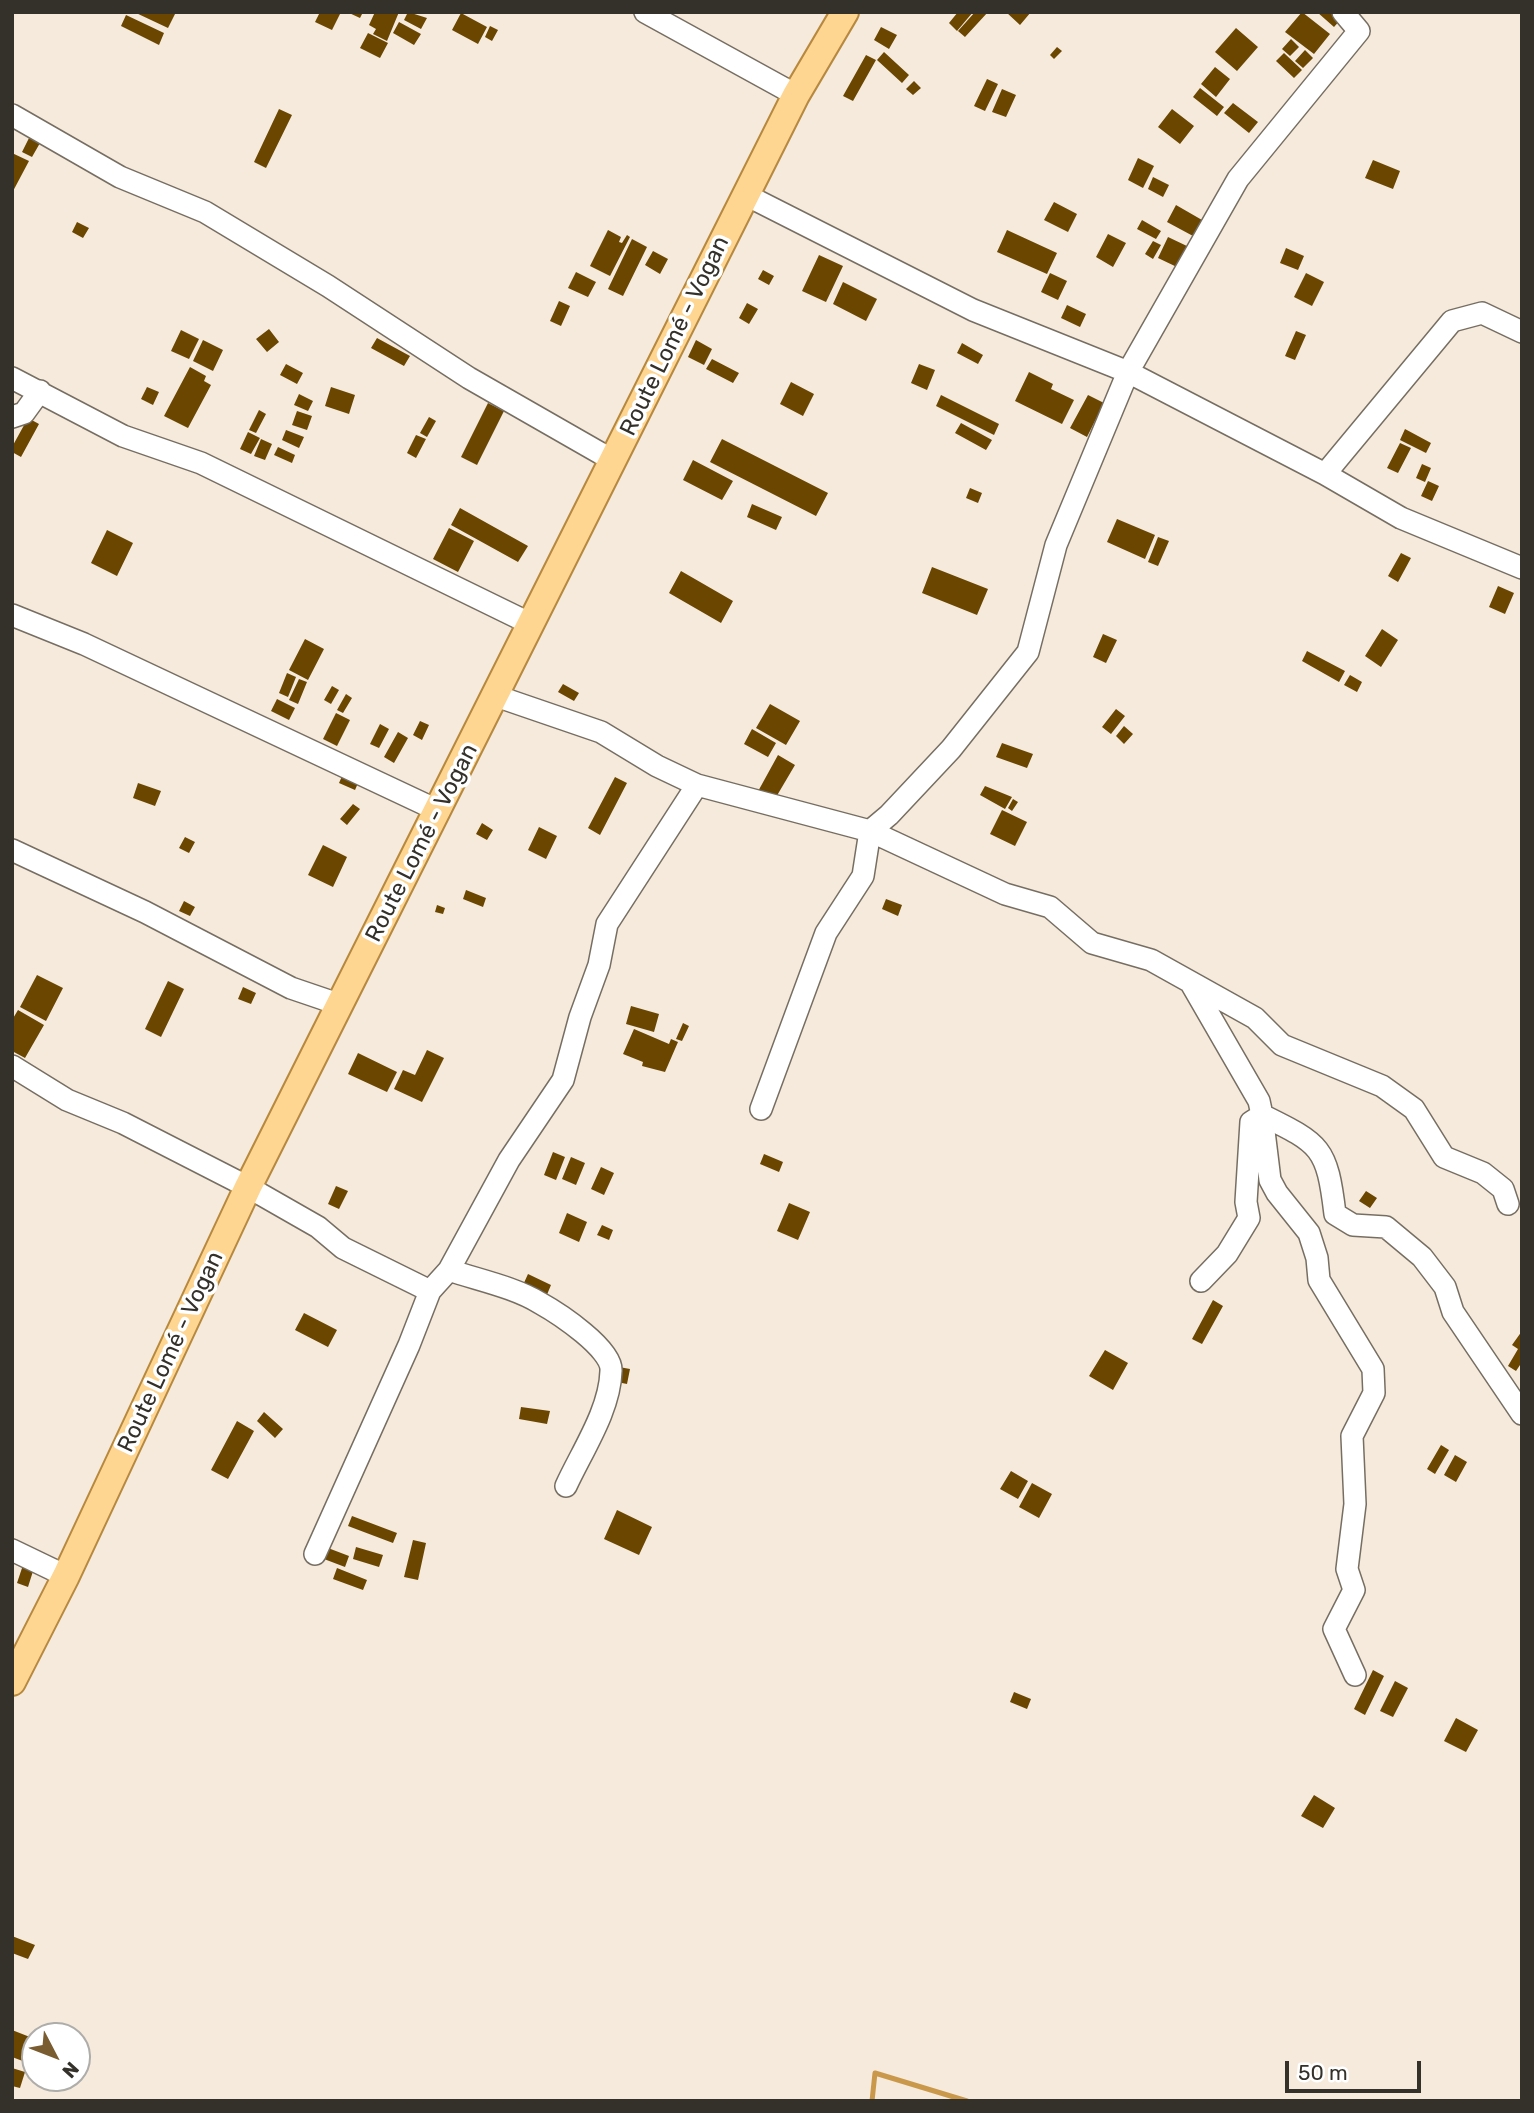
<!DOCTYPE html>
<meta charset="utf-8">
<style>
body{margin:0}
#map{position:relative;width:1534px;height:2113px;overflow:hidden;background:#f5eadc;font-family:Rubik,sans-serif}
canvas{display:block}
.frame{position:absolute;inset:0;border:14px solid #34312b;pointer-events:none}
.north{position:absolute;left:21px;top:2022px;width:70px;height:70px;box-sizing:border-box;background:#fff;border:2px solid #aeadaa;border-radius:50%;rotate:132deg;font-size:19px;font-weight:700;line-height:28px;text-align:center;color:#34312b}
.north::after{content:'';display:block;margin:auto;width:24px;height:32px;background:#795c30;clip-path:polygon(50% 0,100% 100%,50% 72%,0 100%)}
.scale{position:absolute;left:1285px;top:2061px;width:136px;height:32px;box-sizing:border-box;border:4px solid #34312b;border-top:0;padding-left:9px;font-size:21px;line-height:24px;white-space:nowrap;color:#34312b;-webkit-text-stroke:5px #fff;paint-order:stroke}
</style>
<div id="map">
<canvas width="1534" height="2113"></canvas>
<div class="frame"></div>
<div class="north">N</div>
<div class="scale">50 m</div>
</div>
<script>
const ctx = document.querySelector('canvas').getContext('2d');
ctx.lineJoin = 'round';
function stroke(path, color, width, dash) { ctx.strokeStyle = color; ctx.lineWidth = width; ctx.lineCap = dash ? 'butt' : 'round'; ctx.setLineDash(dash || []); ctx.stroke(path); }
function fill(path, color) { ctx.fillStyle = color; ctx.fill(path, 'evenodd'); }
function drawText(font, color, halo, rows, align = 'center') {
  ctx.font = font + ' Rubik,sans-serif'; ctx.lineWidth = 7; ctx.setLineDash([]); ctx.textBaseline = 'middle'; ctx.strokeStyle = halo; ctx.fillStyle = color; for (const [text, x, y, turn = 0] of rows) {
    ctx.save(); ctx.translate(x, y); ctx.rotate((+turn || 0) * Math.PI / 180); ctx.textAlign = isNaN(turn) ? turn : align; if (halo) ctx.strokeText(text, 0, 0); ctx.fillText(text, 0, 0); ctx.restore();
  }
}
stroke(new Path2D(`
 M872 2101 875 2073 967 2101`), '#ca984a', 5);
fill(new Path2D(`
 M134 12H176L168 28Z
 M320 12H341L332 30 315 22Z
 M347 12H363L360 18Z
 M375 12H399L387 41 373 34 376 29 369 25Z
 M408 12 427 18 421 29 404 20Z
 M958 12H973L957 31 949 23Z
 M975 12H988L965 37 958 31Z
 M1006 12H1031L1020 25Z
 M1302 12 1330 34 1314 54 1285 32Z
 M1317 12H1336L1342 18 1334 27Z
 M461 13 487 27 478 44 452 30Z
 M126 15 164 33 159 45 121 26Z
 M399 22 421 34 414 45 393 33Z
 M490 26 498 30 492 41 485 37Z
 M881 27 897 35 889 49 874 40Z
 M1236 28 1258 47 1237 71 1215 52Z
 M368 33 388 43 380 58 360 48Z
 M1291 39 1299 47 1290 56 1282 49Z
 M1057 47 1062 51 1054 59 1050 55Z
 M1305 50 1313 58 1303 68 1295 61Z
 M884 52 909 75 902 83 877 60Z
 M1284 53 1302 70 1294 78 1276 61Z
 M866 55 876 60 853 101 843 96Z
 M1215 67 1230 79 1216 97 1201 84Z
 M987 79 998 84 985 111 974 106Z
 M914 81 921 88 913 95 906 89Z
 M1200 88 1224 107 1217 116 1193 97Z
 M1002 89 1016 95 1006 117 992 112Z
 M1233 103 1258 122 1249 133 1224 113Z
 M279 109 292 115 266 168 254 162Z
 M1172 109 1194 126 1180 144 1158 127Z
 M29 138 40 143 32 157 22 152Z
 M12 153 29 161 12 193Z
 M1138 158 1154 166 1143 188 1128 180Z
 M1373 160 1400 171 1393 189 1365 178Z
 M1153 177 1169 185 1163 197 1148 189Z
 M1054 202 1077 214 1068 232 1044 220Z
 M1176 205 1202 220 1193 236 1167 222Z
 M1142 220 1161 231 1156 239 1137 229Z
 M77 222 89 228 83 238 72 232Z
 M608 230 621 237 619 242 622 243 627 235 630 237 610 276 590 266Z
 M1007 230 1057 253 1047 274 997 252Z
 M1108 234 1126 243 1113 267 1096 257Z
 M1168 237 1189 247 1179 268 1158 258Z
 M632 239 647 247 623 296 608 289Z
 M1153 241 1161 245 1153 259 1145 254Z
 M1286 248 1304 256 1298 270 1280 263Z
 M653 251 668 259 660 274 645 265Z
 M819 255 843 266 826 302 802 291Z
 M763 270 774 276 769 285 758 279Z
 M576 272 596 282 588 297 568 288Z
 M1050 273 1067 281 1058 300 1041 292Z
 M1306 273 1324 282 1312 306 1294 297Z
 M843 282 877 299 866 321 833 304Z
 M559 301 570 306 561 326 550 321Z
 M747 303 758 309 749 324 739 318Z
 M1067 305 1086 314 1080 327 1061 318Z
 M269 329 279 342 267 352 256 339Z
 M181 330 199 339 189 359 171 351Z
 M1296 331 1306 335 1295 360 1285 356Z
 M377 338 410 356 404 366 371 348Z
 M203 340 223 350 213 371 193 361Z
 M696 340 712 349 704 365 688 357Z
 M962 343 983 355 978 364 957 353Z
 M712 359 739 373 733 383 706 369Z
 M286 364 303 373 297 384 280 375Z
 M919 364 935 370 927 390 911 383Z
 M190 367 206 376 204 381 211 385 188 428 164 416Z
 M1029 372 1053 384 1051 389 1074 400 1062 424 1015 401Z
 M791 382 814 394 803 416 780 404Z
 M147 387 159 392 153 405 141 399Z
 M331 387 355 395 349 414 325 406Z
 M299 394 313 401 308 411 294 405Z
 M941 395 999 424 994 435 936 406Z
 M1088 395 1104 403 1087 437 1070 428Z
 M488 403 504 411 477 465 461 457Z
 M259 410 266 414 256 433 249 430Z
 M297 411 312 416 307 430 292 425Z
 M429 417 436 421 427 437 420 433Z
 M28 418 39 424 21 457 12 452V447Z
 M961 423 992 440 986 450 955 433Z
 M1405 429 1431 443 1426 453 1400 440Z
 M286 430 304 437 299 448 282 440Z
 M248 432 260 438 251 454 240 449Z
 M416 435 426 439 416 458 407 453Z
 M261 439 272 444 265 460 254 456Z
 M722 439 828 493 816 516 710 462Z
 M1400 443 1411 448 1398 473 1387 468Z
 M278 447 295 455 292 463 274 455Z
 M693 460 733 481 722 500 683 480Z
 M1422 464 1431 468 1425 482 1416 478Z
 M1428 481 1439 486 1432 501 1421 496Z
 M970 488 982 493 978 503 966 498Z
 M752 504 782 517 776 530 747 517Z
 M460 508 528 546 518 562 451 525Z
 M1117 519 1155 535 1145 559 1107 542Z
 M449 528 474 541 458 572 433 559Z
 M107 530 133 543 117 576 91 563Z
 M1158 537 1169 541 1158 566 1148 562Z
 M1401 553 1411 558 1398 582 1388 576Z
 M932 567 988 589 977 615 922 593Z
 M681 571 733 601 721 623 669 593Z
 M1498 586 1514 593 1505 614 1489 607Z
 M1382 629 1398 640 1381 667 1365 656Z
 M1103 634 1117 640 1106 663 1093 657Z
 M305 639 324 649 308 680 289 670Z
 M1307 651 1345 671 1339 682 1302 661Z
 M287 673 296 677 288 697 279 693Z
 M1350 675 1362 682 1357 692 1344 685Z
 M299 679 307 682 298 704 289 700Z
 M563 684 579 693 574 701 558 692Z
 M332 686 339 690 331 704 324 700Z
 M346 694 352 698 343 713 337 710Z
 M277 699 295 708 289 720 271 711Z
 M770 704 800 721 786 745 756 728Z
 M1116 709 1125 716 1111 734 1102 727Z
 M336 713 350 720 337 746 323 739Z
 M420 721 429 725 422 740 413 735Z
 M380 724 389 729 379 748 370 744Z
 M1124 726 1133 734 1124 744 1116 736Z
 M752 729 776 743 768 757 744 744Z
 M398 732 408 738 394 763 384 757Z
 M1002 743 1033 754 1027 768 996 757Z
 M778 755 795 765 772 804 756 795Z
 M343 774 359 781 355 790 339 783Z
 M615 777 627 783 600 835 588 828Z
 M138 783 161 791 155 806 133 798Z
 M985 786 1012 797 1005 809 980 795Z
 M1013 799 1018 802 1012 811 1008 808Z
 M353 804 360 809 347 825 340 819Z
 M1002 810 1027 822 1015 846 990 834Z
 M482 823 493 830 487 840 476 834Z
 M539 827 557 836 546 859 528 850Z
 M185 837 195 842 189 853 179 848Z
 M323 845 347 857 333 887 308 875Z
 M466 890 486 898 483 907 463 899Z
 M886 899 902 905 898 916 882 909Z
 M184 901 195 907 190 916 179 911Z
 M437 905 445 908 443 914 435 912Z
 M37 975 63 988 46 1021 20 1007Z
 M168 981 184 989 161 1037 145 1029Z
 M243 987 256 993 251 1004 238 999Z
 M631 1006 659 1014 654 1032 626 1024Z
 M18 1010 44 1025 25 1058 12 1051V1020Z
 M683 1023 689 1026 682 1041 676 1039Z
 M634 1029 669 1044 671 1039 678 1042 665 1072 642 1066 643 1062 623 1054Z
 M427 1050 444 1058 422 1102 394 1089 403 1070 415 1075Z
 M358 1053 397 1072 387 1092 348 1074Z
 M553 1152 565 1157 556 1180 544 1175Z
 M764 1154 783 1162 779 1172 760 1164Z
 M571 1157 585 1163 576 1185 562 1179Z
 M601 1167 614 1173 604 1195 591 1189Z
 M336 1186 348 1191 339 1209 328 1204Z
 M1366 1191 1377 1198 1370 1208 1359 1201Z
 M789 1203 810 1212 798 1240 777 1231Z
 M567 1213 587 1222 579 1242 559 1233Z
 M602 1225 613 1230 609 1240 597 1235Z
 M528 1274 551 1285 546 1297 523 1285Z
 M1213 1300 1223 1306 1202 1344 1192 1339Z
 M304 1313 337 1330 328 1347 295 1330Z
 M1522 1331V1362L1516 1371 1508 1366 1518 1349 1512 1345Z
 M1105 1350 1128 1363 1113 1390 1089 1376Z
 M619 1367 630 1369 627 1384 617 1382Z
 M521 1407 550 1411 547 1424 519 1419Z
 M264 1412 283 1429 275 1438 257 1421Z
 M237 1421 254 1431 228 1479 211 1470Z
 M1441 1445 1449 1450 1435 1474 1427 1469Z
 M1455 1455 1467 1462 1456 1482 1444 1475Z
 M1011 1471 1028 1481 1018 1499 1000 1489Z
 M1032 1483 1052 1494 1039 1518 1019 1507Z
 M617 1510 652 1527 639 1555 604 1539Z
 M352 1516 397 1533 393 1543 348 1526Z
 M413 1540 426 1543 418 1580 404 1577Z
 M356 1547 383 1555 379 1567 353 1559Z
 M328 1548 349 1556 345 1567 324 1559Z
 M23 1565 34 1568 28 1587 17 1583Z
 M337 1568 367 1580 363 1590 333 1579Z
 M1373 1670 1384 1676 1365 1715 1354 1709Z
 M1395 1681 1408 1688 1393 1717 1380 1711Z
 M1014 1692 1031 1699 1027 1709 1010 1702Z
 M1456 1718 1478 1730 1466 1752 1444 1741Z
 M1314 1795 1335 1808 1323 1828 1301 1816Z
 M12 1936 35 1945 28 1959 12 1953Z
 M12 2030 35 2039 28 2063 12 2057Z
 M12 2068 25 2072 20 2088 12 2086Z`), '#6a4600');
const minor = new Path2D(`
 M645 12 796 95
 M12 115 120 177 205 212 328 286 469 378 614 461
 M746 195 973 310 1128 372 1325 474 1401 518 1522 568
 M12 378 123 436 201 463 531 624
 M12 417 24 413 40 391
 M1325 474 1452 321 1482 313 1522 332
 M12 615 84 644 439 811
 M496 696 601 732 657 766 697 785 870 831 1005 894 1050 907 1092 943 1151 960 1255 1018 1282 1045 1382 1086 1414 1109 1444 1157 1483 1173 1503 1189 1508 1204
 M12 850 145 912 291 988 341 1005
 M1192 985 1259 1101 1262 1115C1321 1144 1327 1147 1335 1214L1353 1225 1386 1227 1422 1257 1445 1287 1453 1312 1522 1414
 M12 1066 67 1100 123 1123 248 1187 318 1227 343 1248 430 1291
 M761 1109 826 933 863 876 870 831 889 815 951 749 1028 652 1056 545 1128 372 1238 179 1359 31 1343 12
 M449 1270C478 1280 514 1287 540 1303 558 1313 613 1349 611 1371 610 1410 582 1451 566 1486
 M1201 1281 1227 1254 1249 1218 1246 1202 1251 1122 1262 1115 1270 1180 1277 1193 1309 1233 1317 1258 1319 1280 1373 1369 1374 1393 1352 1436 1355 1504 1347 1569 1354 1590 1334 1629 1355 1675
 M12 1550 66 1576
 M315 1554 409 1345 430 1291 449 1270 509 1160 563 1080 580 1017 599 965 607 924 697 785`);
const major = new Path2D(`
 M12 1682 66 1576 248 1187 796 95 845 12`);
stroke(minor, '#776e62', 24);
stroke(major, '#b7893e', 30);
stroke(minor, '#fff', 21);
stroke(major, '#fed591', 26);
drawText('23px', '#34312b', '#fff', [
 ["Route Lomé - Vogan",675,336,-64],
 ["Route Lomé - Vogan",422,843,-63],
 ["Route Lomé - Vogan",171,1352,-65]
]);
</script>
